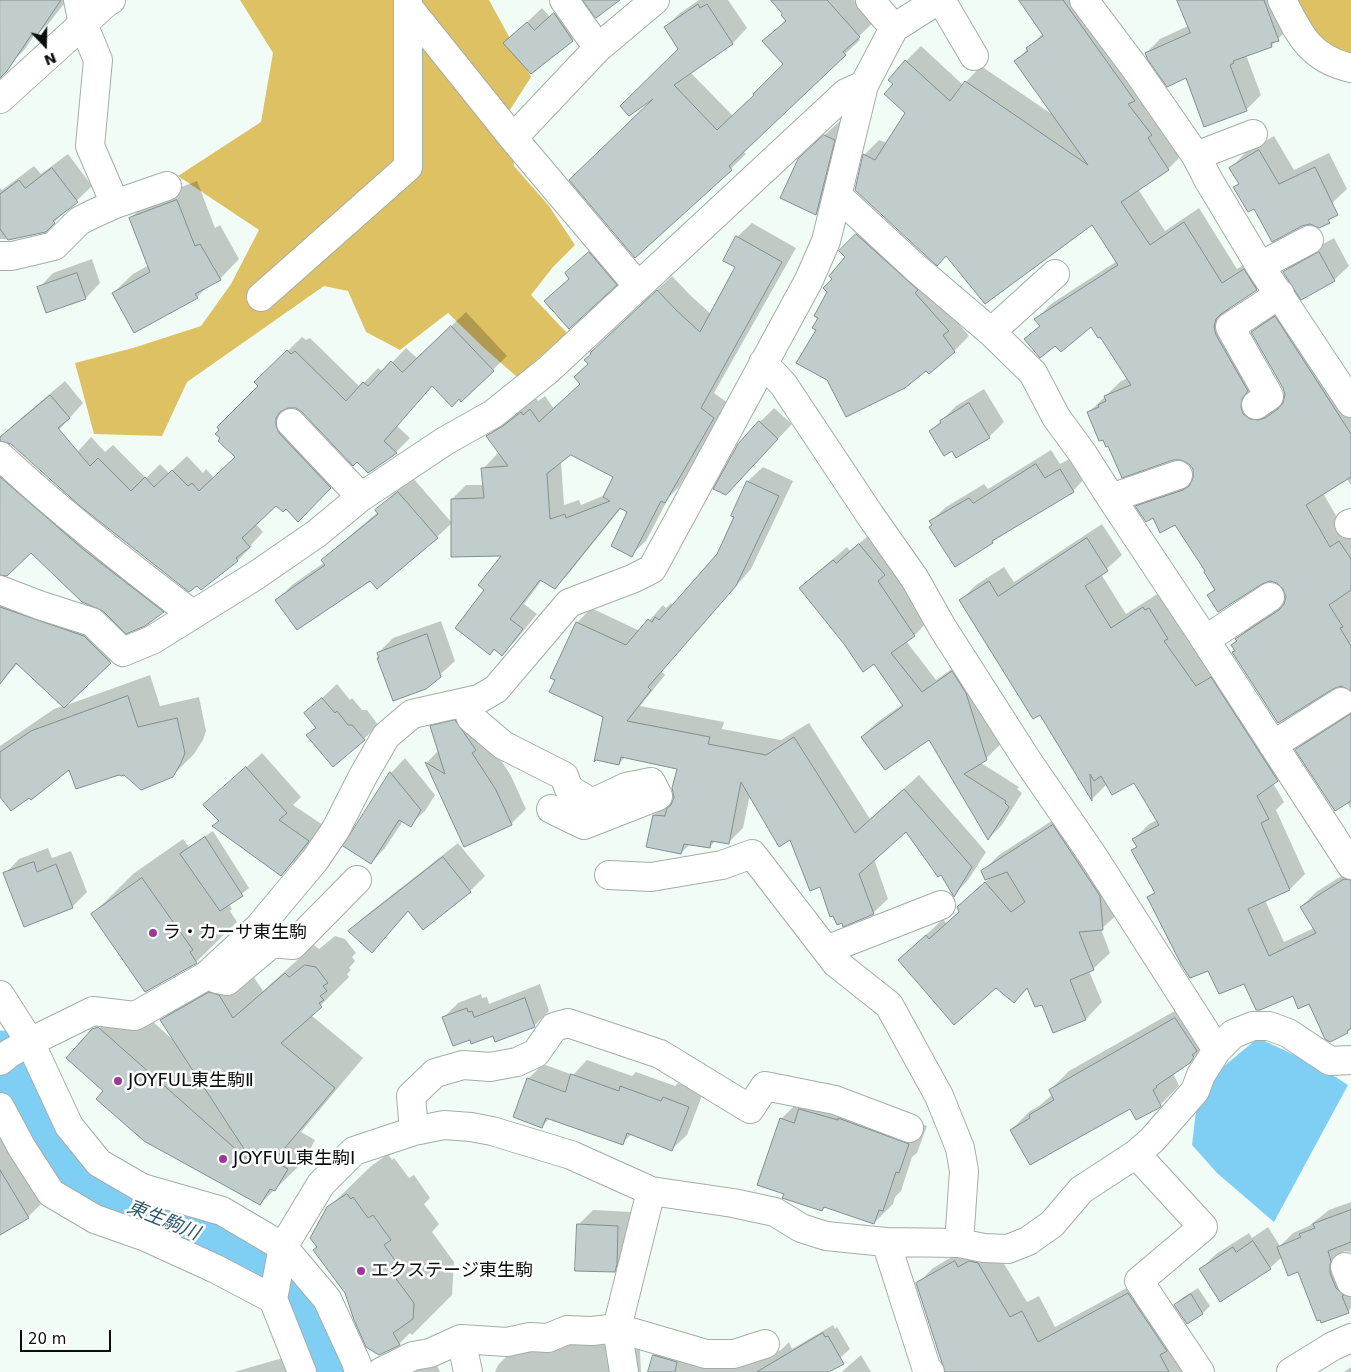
<!DOCTYPE html>
<meta charset="utf-8">
<style>
body{margin:0}
#map{position:relative;width:1351px;height:1372px;overflow:hidden;background:#f2fcf6;font-family:"DejaVu Sans",sans-serif}
canvas{display:block}
.north{position:absolute;left:20px;top:20px;width:50px;height:50px;-webkit-text-stroke:4px #fff;paint-order:stroke;rotate:159deg;font-size:14px;font-weight:700;line-height:20px;text-align:center;color:#0a0d0c}
.north::after{content:'';display:block;margin:auto;width:18px;height:22px;background:#0a0d0c;clip-path:polygon(50% 0,100% 100%,50% 72%,0 100%)}
.scale{position:absolute;left:20px;top:1330px;width:91px;height:22px;box-sizing:border-box;border:2px solid #0a0d0c;border-top:0;padding-left:6px;font-size:15px;line-height:18px;white-space:nowrap;color:#0a0d0c;-webkit-text-stroke:4px #fff;paint-order:stroke}
</style>
<div id="map">
<canvas width="1351" height="1372"></canvas>
<div class="north">N</div>
<div class="scale">20 m</div>
</div>
<script>
const ctx = document.querySelector('canvas').getContext('2d');
ctx.lineJoin = 'round';
function fill(path, color) { ctx.fillStyle = color; ctx.fill(path, 'evenodd'); }
function stroke(path, color, width, dash) { ctx.strokeStyle = color; ctx.lineWidth = width; ctx.lineCap = dash ? 'butt' : 'round'; ctx.setLineDash(dash || []); ctx.stroke(path); }
function drawText(font, color, halo, rows, align = 'center') {
  ctx.font = font + ' "DejaVu Sans","Noto Sans JP",sans-serif'; ctx.lineWidth = 5; ctx.setLineDash([]); ctx.textBaseline = 'middle'; ctx.strokeStyle = halo; ctx.fillStyle = color; for (const [text, x, y, turn = 0] of rows) {
    ctx.save(); ctx.translate(x, y); ctx.rotate((+turn || 0) * Math.PI / 180); ctx.textAlign = isNaN(turn) ? turn : align; if (halo) ctx.strokeText(text, 0, 0); ctx.fillText(text, 0, 0); ctx.restore();
  }
}
fill(new Path2D(`
 M240 0H489L531 77 508 113 514 166 549 206 575 245 553 267 531 295 567 333 517 377 483 347 448 313 400 350 366 332 348 291 324 286 187 382 162 436 94 434 75 363 133 348 201 326 231 284 259 230 178 176 261 122 273 53Z
 M1289 0H1351V59L1313 42Z`), '#ddc163');
fill(new Path2D(`
 M1258 1038 1320 1067 1348 1085 1274 1222 1217 1173 1192 1145 1196 1111 1217 1072Z`), '#7fcff4');
fill(new Path2D(`
 M8 0H67L49 23 36 35 35 34 25 49 12 62 0 59V13Z
 M569 0 587 26 572 40 505 43 542 8 550 17Z
 M699 0H728L747 28 733 43 690 72 733 116 785 64 764 41 786 20 784 0H854L874 22 858 37 860 40 845 54 743 151 746 154 710 189 656 97 680 49 665 27 680 13Z
 M1021 0H1088L1183 154 1168 169 1138 189 1165 231 1199 208 1237 269 1259 255 1272 274 1257 289 1230 307 1229 311 1231 319 1274 406 1285 401 1286 395 1284 388 1252 332 1267 317 1290 302 1351 396V485L1346 478 1323 493 1346 533 1351 529V689L1236 650 1232 645 1252 624 1286 601 1287 596 1284 588 1277 582 1269 580 1209 595 1216 588 1207 571 1176 523 1153 517 1137 506 1152 491 1195 477 1194 469 1189 463 1182 459 1109 444 1088 413 1121 381 1129 378 1100 335 1091 325 1055 344 1026 339 1040 325 1036 319 1051 304 1117 261 1093 223 947 255 856 190 864 155 879 140 887 143 907 113 895 84 906 61 921 46 963 85 981 66 1056 117 1016 61 1043 33Z
 M1178 0H1280L1286 31 1271 46 1246 55 1261 95 1247 109 1205 125 1187 76 1146 53 1160 39 1188 26Z
 M840 121 849 125 831 199 816 213 815 144Z
 M1274 136 1294 170 1329 153 1347 189 1332 203 1254 207 1235 188 1240 183 1231 168 1245 153Z
 M68 154 92 186 45 231 10 239H0V188L2 190 34 166 41 174Z
 M197 181 215 228 220 225 239 259 220 279 209 285 197 297 113 293 133 274 149 265 131 218 150 199Z
 M871 220 969 336 954 351 926 369 817 329 834 279 847 257 841 251Z
 M752 223 796 248 714 393 728 403 679 487 669 497 646 541 631 555 629 511 622 507 569 573 555 588 542 580 524 604 537 614 516 640 502 654 486 590 503 554 452 499 466 485H484L483 469 497 454H501L488 436 502 422 519 412 536 398 538 401 545 396 554 409 581 383 589 364 606 338 672 276 691 296 711 314 736 267 737 237ZM571 454 615 476 605 495 581 505 579 500 564 505 561 461Z
 M1334 238 1349 266 1334 280 1284 272 1299 257Z
 M604 239 630 269 616 284 545 301 570 278 581 259Z
 M92 259 100 283 86 298 47 311 39 288 53 273Z
 M466 312 507 356 462 400 459 398 433 385 397 426 410 438 396 452 368 472 303 411 296 407H290V411L345 473 298 520 286 507 276 504 256 524 263 532 251 545 252 546 238 560 201 589 52 480 91 437 105 452 113 445 146 478 160 464 169 473 187 456 203 473 206 469 214 478 236 457 260 386 256 382 302 337 306 340 310 338 360 387 378 368 383 372 406 348 417 358Z
 M65 381 83 403 59 430 0 440 12 426Z
 M984 389 1004 422 989 437 952 449 931 431 956 406Z
 M774 408 792 424 741 478 760 422Z
 M1051 450 1060 464 1075 456 1087 476 1073 491 998 537 992 542 933 525 931 521 946 507 984 484 988 489Z
 M763 467 793 481 751 569 661 671 665 675 640 706 724 722 722 729 781 740 809 723 870 819 919 775 986 852 968 880 954 895 942 873 907 830 874 859 888 899 873 913 821 886 791 839 750 794 743 828 729 842 716 840 710 847 691 843 681 853 654 815 669 801H673L678 768 625 757 619 764 605 717 556 680 577 623 591 608 640 631 663 605 666 608 671 603 673 606 718 555 736 516 732 515 748 481Z
 M413 478 452 523 437 537 370 579 277 600 292 585 325 562 323 560 338 546 378 512 377 510 391 496Z
 M43 494 175 600 163 612 144 625 103 609 31 551 0 557V543Z
 M1102 524 1122 555 1101 574 1126 614 1159 593 1183 623 1179 627 1211 672 1292 765 1273 783 1284 802 1276 810 1305 874 1290 889 1265 900 1284 942 1314 928 1301 907 1316 892 1351 870V1030L1330 1041 1310 1003 1293 995 1244 982 1208 970 1149 897 1155 891 1133 850 1137 846 1134 839 1149 824 1157 820 1134 781 1107 784 1092 799 1041 713 961 600 976 585 1004 567 1014 582Z
 M874 531 928 621 915 635 906 641 936 680 966 659 979 679 1000 745 981 763 1019 787 1017 789 1022 793 1002 825 989 838 929 738 862 737 876 723 903 704 874 663 845 643 800 588 814 575 847 547 850 551Z
 M0 589 124 648 64 706 150 675 160 706 199 697 206 731 203 740 194 754 172 776 124 774 69 767 29 796 0 795V746L54 709 63 706 18 663 0 684Z
 M441 621 455 661 425 688 378 653 393 638Z
 M337 684 350 700 352 698 362 710H367L378 725 364 739 308 735 317 727 306 713Z
 M470 706 487 738 511 776 526 809 511 824 465 846 427 762 439 750 431 726 446 712Z
 M1351 710V810L1347 802 1296 750 1312 735Z
 M262 753 301 797 293 805 323 825 296 860 281 874 214 826 219 820 205 805Z
 M405 758 435 795 425 811 410 825 403 821 385 848 371 863 345 846 391 773Z
 M1070 809 1119 913 1101 929 1110 953 1093 969 1089 971 1102 1002 1086 1019 1042 1003 1029 987 1014 1001 996 987 899 960 943 919 946 923 960 911 976 891 992 876 982 872 999 855Z
 M213 831 249 888 229 904 232 909 230 911 237 922 196 962 92 915 133 874 183 839 189 847Z
 M458 843 485 876 470 891 423 928 409 910 386 936 349 931 364 917Z
 M48 848 52 858 71 851 87 892 72 907 5 874 19 859Z
 M335 936 345 939 356 953 352 957 355 961 349 968 351 970 347 974 349 977 311 1015 363 1058 301 1132 315 1140 304 1161 260 1204 105 1091 96 1030 136 1006 174 1041 162 1020 190 991 247 967 263 991 314 945 319 949Z
 M540 984 549 1011 534 1026 471 1038 444 1017 458 1003 481 994 482 998 487 997 489 1004Z
 M1194 1000 1209 1043 1189 1062 1173 1073 1179 1086 1158 1107H1131L1011 1130 1030 1111 1039 1106 1053 1094 1050 1090 1069 1071Z
 M587 1060 632 1076 636 1072 675 1086 678 1083 703 1093 687 1135 672 1149 632 1134 622 1143 550 1118 542 1127 528 1079 543 1064 573 1075Z
 M0 1091 16 1118 48 1197 28 1217 0 1234Z
 M800 1100H858L927 1126 917 1153 912 1157 901 1191 895 1197 893 1204 874 1223 825 1206 822 1209 785 1193 781 1119Z
 M388 1154 392 1160 394 1158 409 1178 414 1175 430 1198 424 1204 439 1224 432 1232 454 1262 452 1295 412 1335 410 1333 399 1344 380 1354 347 1293 314 1250 318 1246 328 1208 370 1167Z
 M1351 1202V1252L1344 1251 1345 1258 1351 1273V1308L1348 1312 1282 1257 1270 1268 1201 1269 1216 1254 1249 1233 1252 1238 1268 1227 1280 1246 1293 1233 1309 1226 1329 1210Z
 M593 1210 633 1212 629 1256 614 1271 578 1225Z
 M971 1246 994 1247 1027 1302 1039 1296 1055 1327 1145 1278 1193 1372H948L917 1284 933 1268Z
 M1198 1288 1210 1306 1203 1313 1175 1305 1182 1298Z
 M629 1317 639 1332 641 1372H495L498 1365 539 1324Z
 M833 1325 835 1329 837 1327 850 1349 840 1358 808 1372H650L654 1355 663 1346 745 1361 781 1350 789 1342 792 1349Z
 M307 1351 314 1362 318 1364 320 1372H234Z
 M861 1355 871 1372H842L845 1369Z
 M433 1357 440 1372H402Z
 M1351 1367V1372H1344Z`), '#0003');
stroke(new Path2D(`
 M0 1058 21 1101 51 1146 76 1176 110 1200 239 1251 300 1302 330 1347 334 1372`), '#7fcff4', 55);
const building = new Path2D(`
 M0 0H61L36 37 32 34 7 71 0 78Z
 M583 0H620L596 18Z
 M771 0H827L860 37 843 52 846 55 729 166 732 170 635 258 569 180 653 99 629 116 620 106 678 49 664 27 698 4 700 8 707 4 733 44 674 85 717 130 754 95 753 94 783 64 762 41 786 21 781 15 782 14Z
 M1019 0H1063L1135 101 1128 104 1152 135 1148 138 1169 170 1121 202 1150 245 1184 222 1222 283 1244 269 1257 290 1221 314 1216 319 1214 327 1216 335 1248 391 1242 399 1241 407 1243 414 1250 419 1258 420 1265 418 1278 409 1283 403 1285 395 1283 388 1251 332 1275 316 1351 434V477L1306 505 1330 547 1339 541 1351 559V590L1329 605 1343 627 1340 628 1351 646V691L1341 686 1333 689 1278 723 1232 652 1235 651 1231 645 1237 641 1235 639 1279 610 1284 604 1286 597 1283 589 1277 583 1270 581 1262 584 1218 612 1207 595 1215 590 1204 572 1205 571 1175 525 1160 533 1153 518 1146 522 1135 506 1183 490 1189 486 1193 478V469L1189 464 1181 460H1173L1122 478 1108 446 1106 447 1103 440 1099 441 1087 412 1099 407 1098 405 1106 401 1104 396 1131 385 1100 337 1098 338 1091 327 1061 352 1055 346 1040 358 1024 339 1040 326 1034 319 1118 265 1092 225 985 304 946 256 937 266 855 190 863 154 875 160 905 113 884 94 893 84 888 80 905 60 950 101 965 81 1088 165 1014 61 1028 51 1026 48 1043 36Z
 M1177 0H1264L1279 41 1271 43 1272 47 1233 61 1234 63 1230 65 1247 111 1204 127 1186 78 1167 87 1148 60 1145 53 1190 33Z
 M554 13 573 41 531 74 503 43 527 22 534 30Z
 M824 135 835 140 816 215 780 198 798 159Z
 M1259 150 1279 184 1315 167 1338 215 1328 220 1330 223 1319 228 1310 224 1302 226 1272 242 1254 209 1248 212 1233 187 1239 184 1229 168Z
 M52 168 78 202 53 221 55 223 46 232 8 240 0 229V194L19 180 25 188Z
 M177 200 195 246 200 244 221 280 195 294 198 298 134 333 112 293 150 272 129 218Z
 M856 234 918 290 915 293 949 331 943 335 955 352 929 374 926 371 905 388 846 417 827 380 796 363 816 330 812 328 818 318 814 316 827 292 823 288 832 279 829 276 845 257 839 251Z
 M736 236 782 262 701 408 714 418 665 503 661 501 632 557 611 546 627 512 620 508 555 589 540 580 510 619 523 629 502 656 494 649 490 655 455 628 484 590 478 585 501 556 451 557V499L484 498 481 468 508 466 486 436 503 426 521 412 523 415 530 409 539 422 580 384 574 377 588 364 584 360 591 354 590 353 657 290 677 311 700 332 735 267 723 261ZM571 455 613 477 603 497 610 501 566 518 565 514 550 519 547 474Z
 M589 252 617 285 569 329 544 301 569 279 565 273Z
 M1319 252 1335 281 1301 300 1283 272Z
 M77 273 86 299 46 313 37 287Z
 M451 326 494 371 461 402 459 399 452 407 432 386 384 441 397 453 368 473 357 462 353 466 302 412 296 408H288L280 412 276 418V426L279 433 331 488 298 522 286 509 283 512 276 506 242 538 250 547 236 558 238 561 201 590 197 586 189 592 80 506 11 444 0 441V437L50 395 70 418 58 428 90 466 98 458 131 491 145 477 154 487 172 470 188 486 192 483 199 491 235 457 218 441 220 438 215 434 219 430 217 427 258 386 254 382 287 350 291 354 295 351 346 401 363 382 368 386 391 361 402 372Z
 M969 403 990 438 956 458 952 451 944 456 929 431 941 423 940 421Z
 M759 421 778 439 726 495 713 489 738 444Z
 M1036 464 1045 478 1060 469 1074 492 992 541 993 543 955 567 929 527 932 525 929 521 969 498 973 503Z
 M0 477 84 550 164 612 145 626 126 634 103 611 82 602 31 553 7 576 0 575Z
 M747 481 779 496 736 586 648 687 651 690 627 721 710 737 708 744 766 755 794 737 855 833 904 789 972 867 954 897 941 875 938 877 906 832 859 874 874 914 843 927 842 923 837 925 833 916 830 917 820 887 810 891 790 840 779 847 741 782 729 844 711 841 710 848 684 844 681 854 646 847 653 815 665 816 667 808 671 805 674 797 672 788 677 769 621 757 619 765 596 760 594 762 603 717 549 692 555 680 550 678 576 622 626 645 648 619 652 622 655 617 659 620 717 554 734 517 731 516Z
 M398 492 438 538 377 589 370 581 297 630 275 600 325 565 321 560 378 514 375 510Z
 M1087 538 1108 571 1085 586 1111 628 1143 607 1145 610 1149 608 1168 639 1164 641 1196 686 1211 677 1278 781 1257 796 1269 819 1261 823 1290 890 1248 909 1269 956 1316 933 1300 907 1344 879 1351 880V1028L1347 1031 1348 1033 1330 1042 1325 1039 1309 1004 1298 1009 1293 996 1260 1010H1256L1244 984 1219 994 1208 971 1190 978 1181 964 1147 897 1155 893 1131 850 1137 847 1132 839 1159 825 1134 783 1112 795 1101 776 1094 781 1090 774 1092 801 1040 715 1033 719 959 600 989 581 998 596Z
 M859 544 885 575 878 581 915 636 891 653 922 692 952 671 966 693 987 760 964 774 1006 801 1005 803 1009 807 988 840 929 740 885 770 861 737 903 706 874 664 863 672 844 644 799 588 833 560 836 563Z
 M0 607 84 636 111 663 64 708 16 663 0 684Z
 M427 634 441 677 426 689 393 701 377 658H379L377 653Z
 M128 696 138 727 177 718 185 753 181 763 173 777 141 790 124 775 121 776 119 775 76 789 69 770 31 800 29 798 11 811 0 797V752L31 731Z
 M322 698 335 713 337 711 348 725H352L365 740 333 767 306 735 316 728 304 713Z
 M1351 714V801L1335 811 1295 750Z
 M455 720 476 750 472 753 496 790 512 825 464 847 425 762 445 774 430 726Z
 M246 767 287 813 279 820 309 841 281 876 212 826 219 821 203 805Z
 M390 772 421 810 411 827 399 820 371 864 343 846Z
 M1053 825 1100 896 1103 930 1079 932 1094 970 1070 980 1086 1020 1053 1033 1042 1005 1035 1007 1027 988 1014 1003 996 988 954 1025 898 960 926 935 929 939 959 912 957 907 985 882 1011 912 1025 902 1007 872 985 880 981 871Z
 M205 837 243 896 220 911 180 854Z
 M443 857 471 892 423 930 408 911 372 953 348 931Z
 M34 862 37 872 56 864 73 908 24 927 3 873Z
 M142 878 193 950 190 952 197 963 145 992 91 914Z
 M305 965 316 967 328 983 323 986 327 991 320 996 324 1000 319 1003 322 1007 281 1043 335 1088 274 1161 288 1169 275 1191 270 1189 260 1205 144 1141 96 1099 103 1091 66 1058 92 1029 98 1027 248 1160 250 1158 160 1020 209 992 219 995 233 1018 285 973 289 977Z
 M525 998 535 1027 495 1042 493 1036 471 1044 470 1040 453 1046 442 1017 467 1008 468 1012 472 1011 474 1017Z
 M1175 1018 1197 1051 1192 1055 1194 1057 1190 1063 1156 1086 1157 1087 1153 1090 1161 1106 1159 1108 1136 1120 1130 1109 1030 1165 1010 1130 1030 1118 1029 1115 1054 1100 1049 1090Z
 M571 1074 619 1091 620 1086 661 1101 663 1097 689 1107 672 1151 627 1133 623 1145 546 1118 542 1128 513 1117 527 1078 565 1092Z
 M799 1109 838 1120V1118L909 1144 899 1173 896 1172 883 1211 879 1210 874 1224 824 1207 822 1211 782 1198 784 1194 757 1185 780 1118 794 1123Z
 M0 1170 29 1218 0 1235Z
 M347 1194 351 1199 353 1197 368 1218 373 1215 391 1240 384 1245 399 1266 391 1272 414 1303 413 1319 393 1333 400 1345 379 1355 366 1347 354 1320 345 1293 313 1250 317 1247 310 1238 327 1207Z
 M1351 1210V1242L1328 1251 1331 1261 1330 1265V1273L1336 1288 1344 1295 1342 1296 1349 1313 1321 1323 1320 1320 1317 1321 1298 1272 1288 1276 1277 1247 1301 1237 1299 1234 1315 1228 1313 1224Z
 M577 1224 618 1226 617 1264 615 1272 575 1271Z
 M1253 1241 1271 1269 1220 1302 1199 1269 1233 1247 1236 1252Z
 M955 1261 958 1267 969 1261 978 1263 1010 1317 1022 1311 1038 1342 1128 1293 1167 1351 1160 1355 1169 1372H945L916 1283Z
 M1191 1294 1203 1314 1187 1324 1174 1305Z
 M823 1333 825 1337 828 1336 844 1364 829 1372H757Z
 M653 1355 677 1362 675 1372H648Z`);
fill(building, '#c0cdcc');
stroke(building, '#838e8e', 1);
const minor = new Path2D(`
 M78 0 83 24 98 60 90 146 115 204
 M564 0 598 48
 M941 0 974 56
 M1084 0 1135 68 1196 156 1209 181 1260 266 1351 403
 M1282 0C1299 34 1310 59 1351 68
 M408 7 513 138 638 286
 M894 28 938 0
 M0 99 106 3 111 0
 M513 138 598 48 655 0
 M1196 156 1253 134
 M838 196 917 269 991 332 1033 373 1056 417 1083 454 1111 498 1202 635 1351 865
 M0 256H12L54 246 79 221 93 214 115 204 167 186
 M1260 266 1309 240
 M261 297 408 167V0
 M991 332 1055 274
 M763 363 783 384 870 515 915 579 942 627 1029 763 1093 856 1217 1050
 M1256 405 1269 396 1230 327 1280 294
 M291 423 361 497
 M0 456C61 513 126 564 192 614
 M1111 498 1178 475
 M1349 524 1351 523
 M0 590 39 605 92 622 123 652 152 640 255 576 316 534 361 497 445 441 493 414 548 370 846 93 864 85
 M1205 640 1270 597
 M465 702 471 718 503 745 564 776 569 789 592 803 626 787 651 782 658 796 584 825 551 809
 M1273 745 1341 702
 M609 875 651 877 722 865 752 854 836 963 889 1005 939 1096 960 1148 964 1171 959 1243
 M826 950 941 905
 M217 979 227 981 272 943 293 945 357 880
 M0 995 30 1042 69 1126 99 1163 142 1188 222 1211 283 1247 327 1299 356 1362 359 1372
 M0 1061 10 1053 30 1042 93 1011 135 1016 206 976 259 927 315 860 336 829 363 776 386 736 412 714 479 699 496 689 569 603 632 579 652 569 809 280 826 241 864 85 894 28 870 0
 M0 1107 22 1148 51 1193 95 1219 146 1237 216 1269 273 1299
 M414 1131 411 1096 435 1073 463 1065 490 1067 517 1062 536 1053 554 1027 568 1023 660 1054 750 1109 765 1086 835 1100 909 1128
 M1136 1154 1203 1227 1139 1281 1200 1372
 M886 1242 926 1367 930 1372
 M1345 1267 1351 1282
 M461 1339 468 1372
 M302 1372 273 1299 283 1247 321 1184 354 1151 414 1131 444 1125 471 1127 492 1131 571 1155 651 1191 733 1203 775 1212 801 1228 826 1236 886 1242 959 1243 984 1248 1008 1249 1028 1241 1052 1224 1081 1190 1136 1154 1152 1140 1195 1091 1201 1075 1217 1050 1233 1034 1253 1026H1269L1288 1033 1330 1061 1351 1060
 M381 1372 413 1356 430 1353 461 1339 507 1342 530 1337 548 1338 567 1330 592 1331 617 1328 706 1354H734L765 1344
 M624 1372 617 1328 651 1191
 M1291 1372 1333 1346 1351 1338`);
stroke(minor, '#a4ada8', 30);
stroke(minor, '#fff', 28);
for (const [x, y, r, color] of [
 [153,933,5,"#9f3596"],
 [118,1081,5,"#9f3596"],
 [223,1159,5,"#9f3596"],
 [361,1271,5,"#9f3596"]
]) { const dot = new Path2D(); dot.arc(x, y, r, 0, 2 * Math.PI); ctx.fillStyle = color; ctx.fill(dot); stroke(dot, '#fff', 2); }
drawText('18px', '#0a0d0c', '#fff', [
 ["ラ・カーサ東生駒",163,933],
 ["JOYFUL東生駒Ⅱ",128,1081],
 ["JOYFUL東生駒Ⅰ",233,1159],
 ["エクステージ東生駒",371,1271]
], 'left');
drawText('italic 19px', '#2d5a6e', '#fff', [
 ["東生駒川",163,1221,22]
]);
</script>
